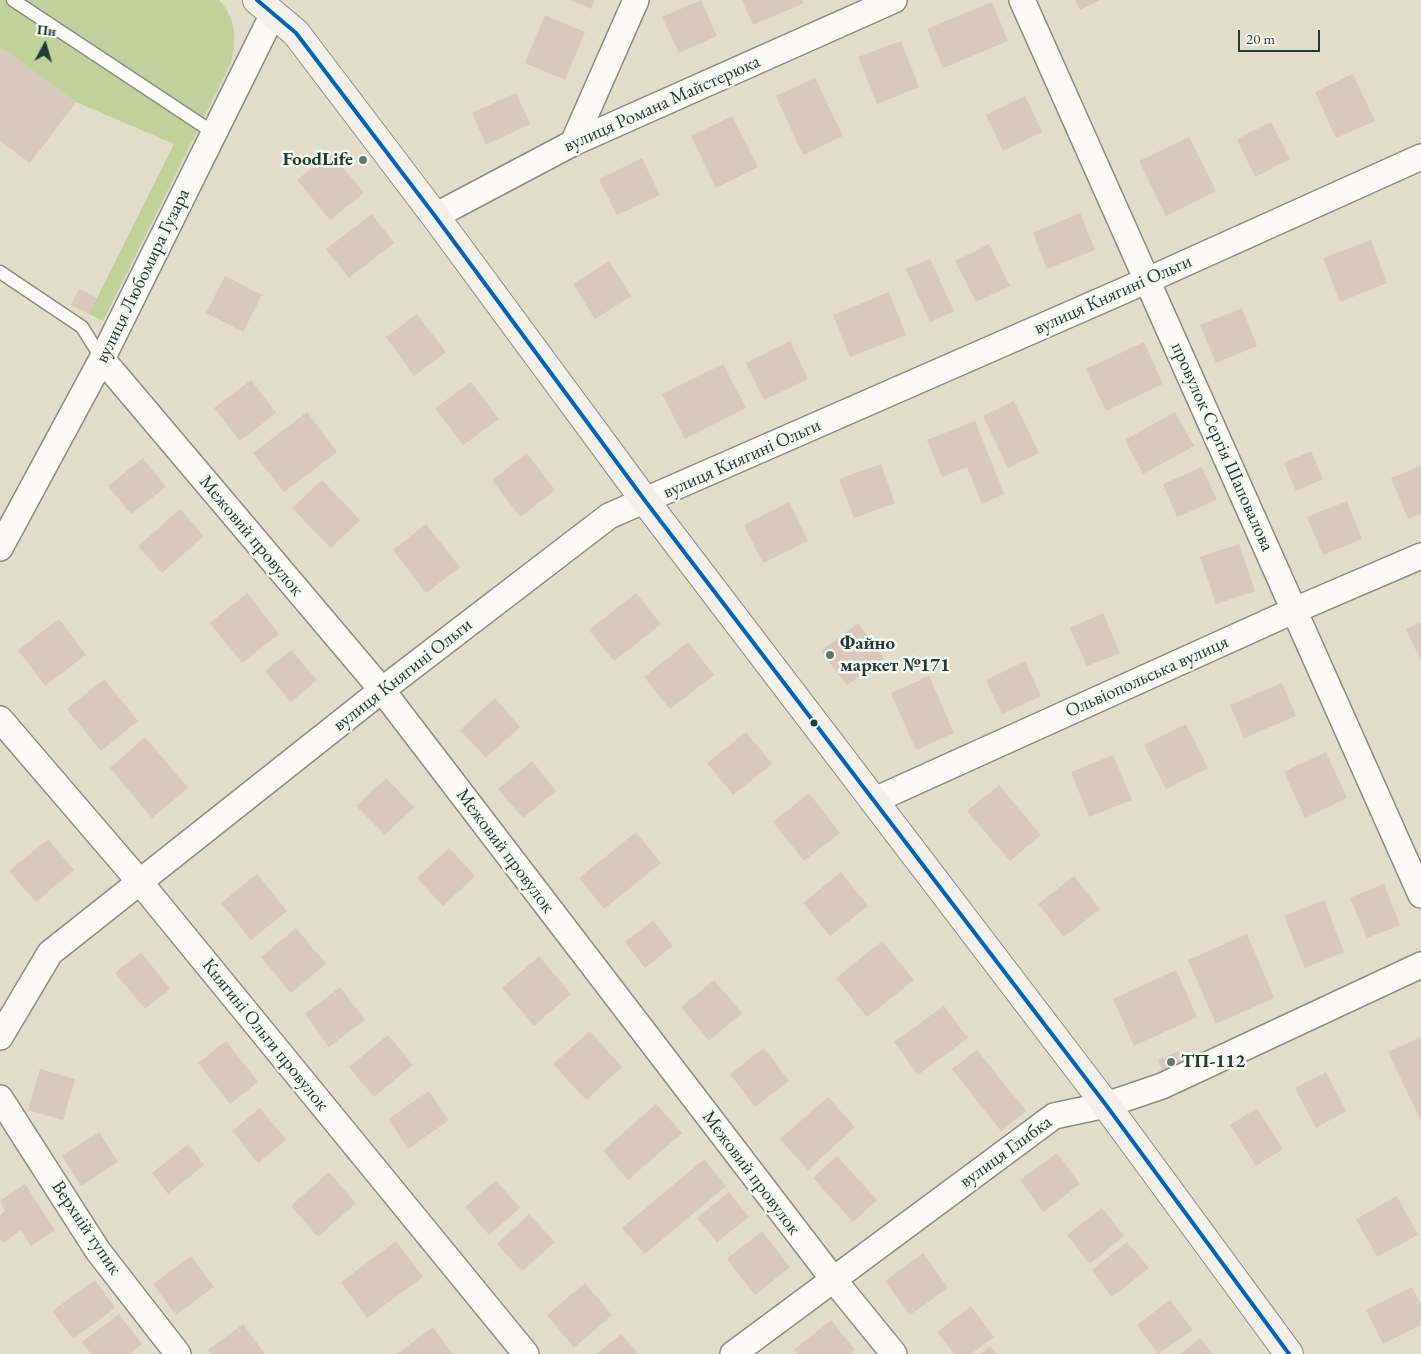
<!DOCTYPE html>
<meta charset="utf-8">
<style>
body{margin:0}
#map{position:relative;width:1421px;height:1354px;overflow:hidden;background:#e2dcca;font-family:"EB Garamond",serif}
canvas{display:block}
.north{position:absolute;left:20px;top:20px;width:50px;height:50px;-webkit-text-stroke:4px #f6f6f2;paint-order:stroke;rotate:6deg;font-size:14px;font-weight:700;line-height:20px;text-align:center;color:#1f3d34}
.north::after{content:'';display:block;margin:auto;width:18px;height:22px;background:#1f3d34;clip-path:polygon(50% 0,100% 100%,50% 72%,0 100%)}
.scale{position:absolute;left:1238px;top:30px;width:82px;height:22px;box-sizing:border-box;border:2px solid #1f3d34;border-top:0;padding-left:6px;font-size:15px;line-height:18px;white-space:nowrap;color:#1f3d34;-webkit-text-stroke:4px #f6f6f2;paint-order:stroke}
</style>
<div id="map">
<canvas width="1421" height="1354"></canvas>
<div class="north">Пн</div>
<div class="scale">20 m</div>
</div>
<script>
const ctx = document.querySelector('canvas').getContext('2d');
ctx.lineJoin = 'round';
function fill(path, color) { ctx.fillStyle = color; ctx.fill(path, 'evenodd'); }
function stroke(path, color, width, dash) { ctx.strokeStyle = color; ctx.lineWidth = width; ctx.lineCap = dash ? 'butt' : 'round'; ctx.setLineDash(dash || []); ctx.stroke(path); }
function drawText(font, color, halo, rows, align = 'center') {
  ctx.font = font + ' "EB Garamond",serif'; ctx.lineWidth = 5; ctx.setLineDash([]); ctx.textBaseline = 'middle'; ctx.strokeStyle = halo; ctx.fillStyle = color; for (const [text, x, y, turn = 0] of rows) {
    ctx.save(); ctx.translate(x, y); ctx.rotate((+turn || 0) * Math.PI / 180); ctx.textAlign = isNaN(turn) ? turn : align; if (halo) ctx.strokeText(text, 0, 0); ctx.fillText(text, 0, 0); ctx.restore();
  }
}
fill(new Path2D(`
 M0 0H219C237 19 237 42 230 65L103 321 89 314 174 144 76 102 0 47Z`), '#c2d199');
fill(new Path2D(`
 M570 0H595L591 9Z
 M701 0 717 36 679 53 662 17Z
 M742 0H802L804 3 753 25Z
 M1075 0H1100L1080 10Z
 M992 2 1008 41 943 68 927 29Z
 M545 15 585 32 565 80 525 63Z
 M901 41 919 87 877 104 858 57Z
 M0 47 76 102 30 163 0 141Z
 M1353 74 1375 121 1336 138 1315 92Z
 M815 78 843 136 803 155 776 96Z
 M516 93 530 124 486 145 472 113Z
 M1025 96 1042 132 1003 151 986 115Z
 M732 116 758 167 716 188 691 136Z
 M1271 122 1290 159 1255 177 1237 139Z
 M1189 137 1216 191 1166 216 1139 161Z
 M331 153 364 193 330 220 297 180Z
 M642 158 660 195 617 215 599 179Z
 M1080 213 1095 250 1047 269 1033 233Z
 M372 214 394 243 349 278 326 249Z
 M1371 240 1387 283 1340 302 1323 258Z
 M989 244 1010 286 976 302 955 261Z
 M930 259 954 311 930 322 906 269Z
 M609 261 631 296 595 319 573 284Z
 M225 276 262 295 243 332 206 313Z
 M79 289 97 298 89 314 71 305Z
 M889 292 906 335 850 357 833 315Z
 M1242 308 1257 346 1216 363 1200 325Z
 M417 314 446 352 414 376 386 337Z
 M790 341 808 379 764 400 746 363Z
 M1144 342 1163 384 1106 411 1086 369Z
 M723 364 746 408 685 439 662 394Z
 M251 380 276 413 240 441 214 408Z
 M471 382 499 419 463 445 435 408Z
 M1014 401 1039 453 1008 468 983 416Z
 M307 412 337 452 284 492 253 453Z
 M1175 412 1194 446 1143 474 1125 440Z
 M975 421 1004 494 982 504 967 467 942 477 927 440Z
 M1311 451 1323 479 1296 491 1284 463Z
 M527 453 555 490 520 517 492 480Z
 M143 458 166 487 131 514 108 486Z
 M881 464 895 503 854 518 839 479Z
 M1421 466V514L1408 519 1391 478Z
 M1202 467 1217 500 1177 517 1163 484Z
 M322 480 360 520 331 548 292 508Z
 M1347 501 1362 539 1323 555 1307 517Z
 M789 502 808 541 763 563 744 525Z
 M180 509 204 536 162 573 138 546Z
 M426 524 460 567 426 593 393 550Z
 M1239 544 1255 591 1216 604 1200 557Z
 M247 593 279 634 242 663 210 623Z
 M636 593 661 624 614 661 589 630Z
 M1103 613 1120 653 1087 666 1070 628Z
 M59 619 86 655 45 686 18 650Z
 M1421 622V661L1406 629Z
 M858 623 884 658 847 685 821 651Z
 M688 642 714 675 670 709 644 677Z
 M291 650 317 680 291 702 265 671Z
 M1025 661 1041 696 1002 714 986 680Z
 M929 676 954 733 916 750 891 693Z
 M104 679 138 721 101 751 67 709Z
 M1282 683 1296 716 1244 738 1230 705Z
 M495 698 520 727 486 758 460 730Z
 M1186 724 1208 768 1166 789 1144 745Z
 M746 732 772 764 733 795 707 763Z
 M145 737 188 788 152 818 110 768Z
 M1326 752 1347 798 1305 818 1284 772Z
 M1113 755 1132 800 1089 817 1071 772Z
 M532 761 556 791 523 818 498 789Z
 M386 778 414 807 385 835 356 806Z
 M999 785 1041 835 1010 861 967 811Z
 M809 793 840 833 804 861 773 822Z
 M636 832 661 863 604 909 579 878Z
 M48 839 74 870 36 902 9 871Z
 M449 848 475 876 443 906 417 878Z
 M841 872 868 906 830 936 803 903Z
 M257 874 287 911 251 940 221 903Z
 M1074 876 1100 909 1064 937 1038 904Z
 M1384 884 1400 925 1367 938 1350 898Z
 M1324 900 1344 952 1305 968 1284 916Z
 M653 920 673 946 645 968 625 942Z
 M296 928 326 964 291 993 261 957Z
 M1247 934 1274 998 1216 1024 1188 960Z
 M882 941 914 980 867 1017 836 978Z
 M141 952 170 989 145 1009 115 973Z
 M539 956 571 994 534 1026 502 988Z
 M1176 970 1197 1017 1134 1046 1113 999Z
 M714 980 742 1013 709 1041 681 1007Z
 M340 987 365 1020 329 1047 305 1014Z
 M944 1006 968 1038 918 1075 894 1042Z
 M590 1031 622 1067 586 1100 553 1064Z
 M388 1035 413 1065 374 1097 349 1067Z
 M1421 1037V1121L1388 1052Z
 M226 1041 258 1082 230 1104 198 1063Z
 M764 1048 789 1081 755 1107 730 1074Z
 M977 1050 1026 1111 1001 1131 952 1069Z
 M1179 1051 1184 1064 1163 1073 1158 1060Z
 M40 1069 75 1079 63 1120 28 1110Z
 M1326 1072 1346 1111 1316 1128 1295 1088Z
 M429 1091 449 1120 408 1149 388 1119Z
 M828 1097 855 1127 808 1170 780 1139Z
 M656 1104 682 1133 628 1180 603 1151Z
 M260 1108 286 1140 258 1163 232 1131Z
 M1257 1108 1283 1149 1256 1166 1230 1125Z
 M99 1132 118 1162 81 1186 62 1156Z
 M188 1144 204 1165 168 1194 152 1173Z
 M1057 1153 1080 1184 1043 1212 1020 1180Z
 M837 1156 877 1200 853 1222 813 1178Z
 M704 1159 726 1186 645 1254 622 1228Z
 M329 1172 356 1203 318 1237 291 1206Z
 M496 1180 520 1208 489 1235 465 1207Z
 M25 1184 55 1230 31 1246 21 1230 3 1243 0 1239V1215L5 1211 0 1201Z
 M729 1192 749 1217 717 1242 697 1218Z
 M1397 1196 1418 1235 1377 1257 1356 1219Z
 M1102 1208 1124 1236 1090 1264 1067 1235Z
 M529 1214 555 1242 522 1271 497 1244Z
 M762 1231 790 1267 755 1295 727 1259Z
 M396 1241 423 1277 367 1318 341 1282Z
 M1127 1242 1149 1268 1112 1297 1092 1270Z
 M923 1253 948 1288 910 1315 885 1281Z
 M191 1256 214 1287 176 1315 153 1284Z
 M95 1280 115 1308 73 1339 52 1311Z
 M585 1283 612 1315 574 1348 547 1315Z
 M1412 1287 1421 1305V1325L1383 1344 1366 1310Z
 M1170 1300 1193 1330 1158 1354 1137 1325Z
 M971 1306 994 1337 971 1354H954L937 1332Z
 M119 1314 142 1344 129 1354H91L82 1342Z
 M831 1320 855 1350 850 1354H798L794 1350Z
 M243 1324 265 1354H211L208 1350Z
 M433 1327 452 1354H397Z
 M621 1334 639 1354H597Z
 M1200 1338 1213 1354H1181Z
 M990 1346 997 1354H981Z`), '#d9c8be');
const lane = new Path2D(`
 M13 0 214 133
 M0 272 82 327 102 359`);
const street = new Path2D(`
 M1022 0 1421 895
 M573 143 636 0
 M435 216 573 143 894 0
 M102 359 382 690 833 1279 894 1354
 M0 548 102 359 273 14
 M0 719 139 881 526 1354
 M875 800 1295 610 1421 556
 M0 1037 50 953 382 690 609 516 1148 280 1421 157
 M0 1098 98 1251 178 1354
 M733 1354 1054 1116 1106 1105 1162 1086 1421 965`);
const secondary = new Path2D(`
 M257 0 296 33 435 216 646 502 1106 1105 1289 1354`);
stroke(lane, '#8c8e83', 15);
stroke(street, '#8c8e83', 28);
stroke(secondary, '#8c8e83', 30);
stroke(lane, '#fbfaf7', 12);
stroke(street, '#fbfaf7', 25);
stroke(secondary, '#f3f0e9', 28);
stroke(new Path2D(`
 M257 0 296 33 435 216 646 502 1106 1105 1289 1354`), '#0065bd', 4);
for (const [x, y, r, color] of [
 [363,160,5,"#637568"],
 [830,655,5,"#637568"],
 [814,723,4.5,"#1f3d34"],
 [1171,1062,5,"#637568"]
]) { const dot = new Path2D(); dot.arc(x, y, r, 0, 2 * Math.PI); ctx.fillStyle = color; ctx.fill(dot); stroke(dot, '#f6f6f2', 2); }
drawText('19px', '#1f3d34', '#f6f6f2', [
 ["вулиця Романа Майстерюка",662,104,-24],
 ["вулиця Любомира Гузара",143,276,-64],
 ["вулиця Княгині Ольги",1113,295,-24],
 ["провулок Сергія Шаповалова",1222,447,66],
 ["вулиця Княгині Ольги",742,459,-24],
 ["Межовий провулок",251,536,50],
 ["вулиця Княгині Ольги",403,675,-38],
 ["Ольвіопольська вулиця",1147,677,-24],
 ["Межовий провулок",505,851,53],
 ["Княгині Ольги провулок",265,1035,51],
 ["вулиця Глибка",1006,1152,-36],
 ["Межовий провулок",751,1173,53],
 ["Верхній тупик",86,1228,56]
]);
drawText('bold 19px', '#1f3d34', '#f6f6f2', [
 ["FoodLife",353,160,"right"],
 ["Файно",840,644],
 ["маркет №171",840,666],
 ["ТП-112",1181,1062]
], 'left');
</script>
